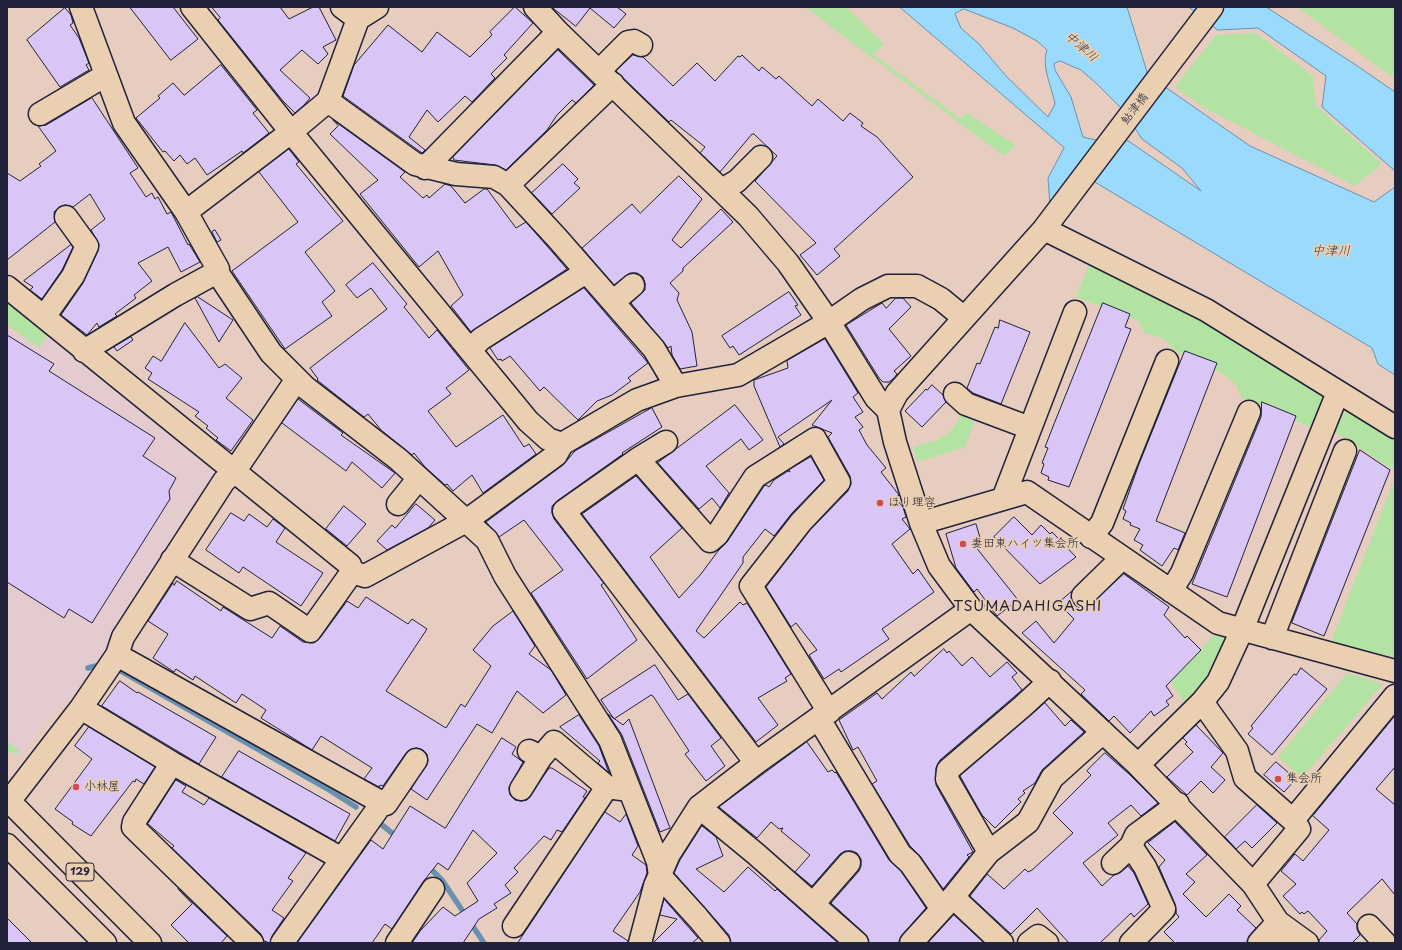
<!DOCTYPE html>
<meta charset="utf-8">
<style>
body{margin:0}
#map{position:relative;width:1402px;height:950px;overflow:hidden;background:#e7cdbf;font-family:"Playpen Sans",sans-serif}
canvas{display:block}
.frame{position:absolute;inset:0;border:8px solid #22223b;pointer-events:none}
</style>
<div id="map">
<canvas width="1402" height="950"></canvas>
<div class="frame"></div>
</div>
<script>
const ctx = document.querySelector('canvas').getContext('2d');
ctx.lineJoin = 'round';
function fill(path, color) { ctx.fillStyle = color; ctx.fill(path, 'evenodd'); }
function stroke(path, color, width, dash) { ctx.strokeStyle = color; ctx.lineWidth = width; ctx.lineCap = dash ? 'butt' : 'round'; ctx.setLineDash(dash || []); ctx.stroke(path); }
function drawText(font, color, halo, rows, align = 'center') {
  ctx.font = font + ' "Playpen Sans","Klee One",sans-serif'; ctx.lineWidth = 3.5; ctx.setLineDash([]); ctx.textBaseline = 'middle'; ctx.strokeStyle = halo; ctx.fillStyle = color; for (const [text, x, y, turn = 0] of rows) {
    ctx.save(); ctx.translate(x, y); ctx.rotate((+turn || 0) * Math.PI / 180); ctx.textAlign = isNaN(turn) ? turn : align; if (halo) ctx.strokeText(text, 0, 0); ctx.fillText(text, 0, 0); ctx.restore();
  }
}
fill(new Path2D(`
 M7 327 39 348 50 332 215 466 217 477 96 674 84 681 61 709 56 710 20 755H17L7 751Z`), '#e3cbd0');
fill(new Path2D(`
 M806 7H846L884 44 873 54 961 119 967 113 1015 145 1004 156 851 42Z
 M1297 7H1395V79Z
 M1256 33 1313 76 1316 106 1382 164 1355 186 1203 107 1175 87 1216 35Z
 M1090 262 1164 295 1326 395 1316 428 1310 427 1243 399 1235 384 1224 374 1174 350 1164 339 1144 332 1137 320 1076 297Z
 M7 294 50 330 39 347 7 325Z
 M962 410 977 414 965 447 917 462 913 447C940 439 951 440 962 410Z
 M1352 411 1395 435V471L1330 429C1336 420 1340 414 1352 411Z
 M1395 477V658L1331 642Z
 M1214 635 1227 638 1212 677 1186 705 1170 681Z
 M1347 673 1383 684 1302 778 1278 757Z
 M7 741 20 752C16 756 11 752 7 750Z`), '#b2e3a3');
const water = new Path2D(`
 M900 7H1127L1148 75 1250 146 1374 202 1395 187V375L1378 364 1372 348 1078 172 1050 206 1048 178 1064 148ZM964 9 1013 28 1037 41 1047 50C1041 67 1052 87 1055 104L1048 117 1006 76 978 43 961 28 955 14ZM1060 61 1081 70 1097 84 1123 110 1142 139 1182 168 1201 191 1130 142 1112 134 1096 140 1083 137 1071 97 1055 70 1054 64Z
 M1189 7H1266L1353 63 1395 92V171L1322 107 1326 76 1258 28 1218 30Z`);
fill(water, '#9adafc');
stroke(water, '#6a90af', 1);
stroke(new Path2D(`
 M88 668 100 665
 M121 671 326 788 356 807
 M382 825 397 837
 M427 865 442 880 484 943`), '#6a90af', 5.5);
const building = new Path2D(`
 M130 7H173L198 39 171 60Z
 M212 7H280L289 19 313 7H319L336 40 323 47 328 54 318 64 302 50 280 70 310 98 304 105 295 113 283 101 218 20 220 18Z
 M515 7 533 23 504 55 507 58 491 74 495 78 472 102 465 96 438 122 427 110 409 137 425 150 422 153 343 96 354 65 388 25 422 52 437 32 470 57 492 35 490 32Z
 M552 7H617L626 14 614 28 590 8 576 26Z
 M65 8 71 15 73 23 70 25 79 38 89 63 86 65 89 70 60 87 27 40Z
 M558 50 594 85 576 103 572 100 557 115 547 130 506 170 495 165 454 160 453 157Z
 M633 55 643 57 673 86 697 63 715 81 738 56 740 57 742 55 759 71 762 67 776 79 779 76 812 106 818 99 843 121 850 113 863 123 861 126 877 137 913 177 834 249 840 256 817 275 800 255 816 243 755 181 777 156 754 134H752L720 172 700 153 705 147 671 120 669 122 616 71Z
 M221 65 257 110 253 113 269 133 243 153 242 151 207 175 195 158 187 164 180 155 174 161 165 151 163 152 136 118 160 98 158 96 173 83 184 95Z
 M92 98 138 168 130 173 146 197 152 193 155 199 158 197 167 214 171 212 188 245 189 244 200 262 181 272 168 247 138 263 152 281 134 295 136 298 115 314 117 316 99 327 97 323 87 335 61 315 83 283 98 251 99 244 91 230 105 219 90 194 73 207 65 205 59 207 54 212 55 222 7 260V173L20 181 41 166 39 164 56 151 38 126 46 125Z
 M333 120 405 172 400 177 423 198 427 195 429 198 445 184 451 186 465 203 484 189H487L516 228 526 222 567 269 471 332 451 306 463 295 438 251 419 267 360 194 378 180 330 134 338 126Z
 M289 149 299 162 296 164 343 221 305 252 335 291 322 302 332 316 285 349 232 271 298 222 259 172Z
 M563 164 578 179 574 183 580 188 552 214 532 193Z
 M679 176 702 199 672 240 681 248 721 209 733 222 683 268V271L670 283 679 293 677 300 692 332 697 366 680 369 672 355 671 346 668 348 631 303 645 290V283L643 277 637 273H630L614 285 582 248 632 204 640 213Z
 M215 230 221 240 217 242 212 232Z
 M71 245 73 247 62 270 42 299 30 290 33 287 24 281Z
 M373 263 407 304 404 307 429 338 437 330 469 370 446 388 451 394 428 411 456 447 503 415 524 447 529 444 536 454 483 493 472 475 453 491 447 484 445 485 425 467 414 453 412 455 381 430 368 414 364 417 317 380 318 379 310 368 387 309 371 288 357 298 346 285Z
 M584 288 648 363 628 378 631 381 612 395 597 401 578 420 544 387 540 391 510 356 502 361 501 359 498 360 490 348Z
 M789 292 798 305 795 306 801 315 739 355 733 346 730 348 722 336Z
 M198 297 233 320 219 342 195 298Z
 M896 298H903L911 307 889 329 911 356 894 371 897 374 894 378 889 382H883L879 378 846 325 882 303 886 308Z
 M1103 303 1130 314 1125 327 1131 329 1069 487 1048 480 1049 477 1041 473 1044 464 1042 463 1048 448 1045 447 1054 424Z
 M1000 320 1030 332 1001 404 973 393 967 388 977 363 980 364 995 327 998 328Z
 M185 323 219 368 225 364 242 378 226 398 253 420 231 451 216 440 218 438 206 428 208 426 195 416 199 412 148 379 152 373 145 368 153 356 161 361Z
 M7 335 54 364 49 371 155 438 143 456 176 478 169 491 170 499 92 623 69 609 64 618 7 582Z
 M131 337 133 340 117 351 114 347Z
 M825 339 858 393 853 397 863 412 855 417 863 427 859 430 867 445 886 468 881 472 899 495 895 498 903 507 906 517 902 519 910 529 892 544 913 574 918 569 934 592 882 629 889 639 841 672 839 669 824 679 809 655 817 650 796 623 791 627 766 587 810 530 848 491 851 484 850 476 828 437 832 433 812 425 832 400 778 437 784 444 780 447 754 386V380L788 368 787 361Z
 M1185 351 1217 363 1156 521 1185 533 1178 550 1174 548 1162 566 1140 550 1143 545 1134 540 1140 529 1130 525 1131 523 1123 519 1126 511 1123 509 1139 464Z
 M932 385 943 395 946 402 922 427 905 411 926 389 927 390Z
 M298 399 343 433 341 435 395 473 382 488 352 462 346 471 282 423Z
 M1262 402 1296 416 1227 597 1192 584 1261 417Z
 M735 405 763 440 749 450 741 439 706 466 729 493 720 508 712 498 699 509 658 463Z
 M652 408 662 427 622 453 623 454 557 501 552 506V513L554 519 604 583 601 585 637 640 587 679 531 593 563 570 524 520 499 537 486 522 563 465 575 451Z
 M1360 450 1390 470 1324 636 1292 623Z
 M811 457 824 480 792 513 774 536 765 529 743 557V563L696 631 704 638 740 602 743 605 747 603 791 674 785 678 787 681 758 698 778 725 756 742 582 514 636 476 682 528 650 557 679 598 701 574 718 551 727 542 764 486 766 485 769 487 774 480 788 471 790 472 789 470Z
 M416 504 435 520 428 528 387 550 377 541 392 525 395 528Z
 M344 506 366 524 347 546 326 529Z
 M231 513 244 521 249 514 267 527 273 519 285 528 276 542 323 573 301 606 243 567 239 573 206 550Z
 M1014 517 1032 535 1041 525 1050 534 1052 532 1076 557 1040 584 994 537Z
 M976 524 981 541 975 546 1018 600 997 616 977 589 974 592 956 568 946 534Z
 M1124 574 1169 607 1164 615 1185 638 1187 636 1201 650 1166 686 1173 696 1166 701 1169 705 1154 716 1151 711 1130 733 1114 716 1109 721 1081 694 1085 690 1022 633 1036 621 1054 643 1074 619 1058 603 1072 591 1071 599 1074 604 1079 608H1086Z
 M177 581 221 611 223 607 272 638 280 626 303 642 314 643 320 638 347 601 358 608 366 597 408 624 412 619 427 629 386 691 446 728 461 704 465 707 491 666 473 650 493 626 513 611 535 646 529 654 551 670 566 695 543 713 517 691 492 733 477 724 427 800 411 789 428 761 427 754 423 750 417 748 411 749 406 753 383 786 380 785 379 787 364 779 372 768 321 736 312 750 261 718 266 710 242 694 236 703 195 676 193 680 176 669 174 672 153 658 168 634 148 621 173 583 174 585Z
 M944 649 947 653 949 651 962 666 972 657 990 677 1007 662 1017 673 1012 677 1022 690 940 760 936 768V785L973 852 967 855 969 857 943 889 920 856 910 846 872 784 877 781 858 747 853 750 839 720 877 693 882 699 911 672 914 676Z
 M655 665 678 700 688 694 721 738 711 746 725 766 706 781 685 754 689 751 653 696 651 695 614 719 601 700Z
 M1301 668 1327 689 1272 755 1248 734 1253 728 1251 726 1294 674 1296 675Z
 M120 681 137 693 138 692 216 737 199 764 102 706Z
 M1045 703 1065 726 1071 720 1084 732 1042 770 1035 783 1023 791 1025 793 1018 799 1021 802 995 828 982 815 960 776Z
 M608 714 623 725 629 719 670 828 660 832 622 735Z
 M579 715 599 746 609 773 598 763 600 761 560 727Z
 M1395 716V767L1376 789 1395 805V895L1382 879 1347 913 1357 924V929L1360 935 1352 943H1319V940L1327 931 1308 911 1304 914 1302 912 1300 914 1283 896 1296 884 1281 871 1295 854 1303 861 1329 830 1313 816Z
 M1196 725 1223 753 1211 767 1225 780 1213 793 1201 781 1187 795 1167 777 1193 752 1185 744 1187 742 1183 738Z
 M89 727 155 767 144 784 136 779 135 782 133 781 91 836 72 824 73 822 55 809 92 759 75 746Z
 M502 738 516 747 512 754 523 762 509 788 510 795 515 800 521 801 527 800 549 768H552L587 791 583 797 585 798 562 832 557 830 551 840 544 836 514 868 518 872 505 885 511 893 494 904 497 908 479 919 463 943H412L420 931 443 907 455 916 478 901 467 883 497 853 473 830 448 870 438 863 423 882 392 929 385 924 372 943H297L371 840 383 849 410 806 445 828Z
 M807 742 828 772 832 770 835 773 836 772 889 860 901 871 926 908 902 935 899 943H869L865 934 831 903 859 871 861 866V859L857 853 852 851H845L840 854 812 886 795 872 810 855 781 831 783 828 779 829 771 822 757 838 719 807Z
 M239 751 350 814 335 841 222 777Z
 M1105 753 1129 774 1158 803 1141 816 1131 805 1108 823 1118 835 1083 863 1102 886 1114 875 1121 872 1128 866 1134 873 1148 904 1134 917 1131 913 1100 943H1069L1037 908 1011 934 970 896 987 874 1004 889 1025 869 1028 872 1032 870 1073 833 1053 813 1091 775 1087 771Z
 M1276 762 1296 779 1284 792 1264 775Z
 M176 780 186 786 182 792 204 805 209 798 306 853 288 878 293 881 272 910 284 918 272 936 270 943 264 941 261 934 172 848 174 846 148 824Z
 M1257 805 1277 823 1252 848 1245 841 1236 849 1225 837Z
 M605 812 620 822 626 814 638 846 632 855 646 865 647 873 640 892 613 931 628 941V943H518Z
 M1175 822 1207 855 1186 874 1195 882 1183 894 1206 917 1229 894 1241 906 1237 910 1256 928 1250 935 1247 943H1175L1164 932 1179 917 1176 913 1175 904 1159 867 1165 860 1148 843Z
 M702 826 716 837 723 856 696 869 724 892 748 867 775 891 777 889 838 943H731L729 935 674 873 680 860Z
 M178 889 227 936 221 943H189L171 925 192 904Z
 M664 899 698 938 692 943H653L677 919 660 915Z
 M954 915 984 943H928Z
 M7 918 32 943H7Z`);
fill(building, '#d9c6f7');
stroke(building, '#22223b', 1);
const minor = new Path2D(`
 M81 7 124 123 186 212 218 269 217 272 271 353 306 388 398 459 487 540 505 576 610 740 658 862 660 876 698 918 719 943
 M192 7 291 132 528 421 548 439 562 444 637 400 676 386 738 375 829 322 862 299 888 286H917L941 299 964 318
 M342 7 358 19 377 7
 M535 7 558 32 748 216 788 263 829 322 876 398 888 410
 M1212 7 1044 229 897 393 888 410 895 442 921 523 939 566 971 609 1138 765 1253 884 1278 922 1288 943
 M599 71 628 42 634 41 641 45
 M328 101 415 164 456 174 494 177 508 185 613 84
 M40 114 106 75
 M425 168 558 32
 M508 185 557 238 654 349 676 386
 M722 190 737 181 761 157
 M186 212 291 132 328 101 358 19
 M1044 229 1206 310 1395 427
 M7 287 350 565 352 572 310 631 269 603 250 609 172 560
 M613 302 633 285
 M44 317 73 276 87 246 66 217
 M471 349 481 339 586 272
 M84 351 175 295 217 272
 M955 394 966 404 1030 428
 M638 459 666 442
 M1003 499 1075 312
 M398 504 419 478
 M921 523 1027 492 1218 623 1395 671
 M1091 537 1102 523 1167 361
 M352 572 365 576 466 521 556 455 562 444
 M1171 591 1182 573 1249 412
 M1083 596 1122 558
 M1272 638 1345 451
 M117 655 377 800V810L282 943
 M1202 702 1237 751 1245 778 1295 822 1299 829 1253 884
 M81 708 172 763 342 859
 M819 719 900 854 910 863 942 909
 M529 751 541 757 554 742 607 787
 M172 763 134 822 133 827 252 943
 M756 763 564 511 638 459 710 541 717 535 755 477 815 439 839 482 801 522 751 586 829 712
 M1138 765 1202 702 1218 682 1242 630 1338 392
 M521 789 541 757
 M7 804 81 708 117 655 123 637 224 481 234 472 297 379
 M377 806 386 804 416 760
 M699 807 756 854 857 943
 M1293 820 1395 696
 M1131 846 1145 867 1164 909 1131 943
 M989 852 947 779 948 770 1023 706 1050 681
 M1113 863 1131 846 1136 835 1178 804
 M953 897 1002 943
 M813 904 849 863
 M514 926 607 787 629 790
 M1369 926 1385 943
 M397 943 433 889
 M640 943 655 886 669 854 699 807 756 763 971 609
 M911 943 953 897 989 852 1028 822 1052 778 1103 732
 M1029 943 1038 936 1047 943
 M1259 943 1278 922 1307 943`);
const highway = new Path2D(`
 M7 799 150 943
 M7 845 105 943`);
stroke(minor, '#22223b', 25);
stroke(highway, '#22223b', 25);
stroke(minor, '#eacfb1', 22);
stroke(highway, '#eacfb1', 22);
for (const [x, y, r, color] of [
 [880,503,4,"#d1495b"],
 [963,544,4,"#d1495b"],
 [1278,779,4,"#d1495b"],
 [76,787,4,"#d1495b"]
]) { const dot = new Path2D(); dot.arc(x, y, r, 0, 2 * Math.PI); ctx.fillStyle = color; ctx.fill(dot); stroke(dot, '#eacfb1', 1.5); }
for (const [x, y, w] of [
 [80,872,28]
]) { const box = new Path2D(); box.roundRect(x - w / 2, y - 9, w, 18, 3); ctx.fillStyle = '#eacfb1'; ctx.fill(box); stroke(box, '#22223b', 1); }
drawText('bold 11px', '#22223b', null, [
 ["129",80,872]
]);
drawText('12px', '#22223b', '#eacfb1', [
 ["鮎津橋",1135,109,-53]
]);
drawText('12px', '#22223b', '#eacfb1', [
 ["ほり理容",888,503],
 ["妻田東ハイツ集会所",971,544],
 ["集会所",1286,779],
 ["小林屋",84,787]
], 'left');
drawText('italic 13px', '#343e58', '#eacfb1', [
 ["中津川",1081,47,41],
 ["中津川",1331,251]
]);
ctx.letterSpacing = '1px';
drawText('14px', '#22223b', '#eacfb1', [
 ["TSUMADAHIGASHI",1028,607]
]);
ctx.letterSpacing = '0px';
</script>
